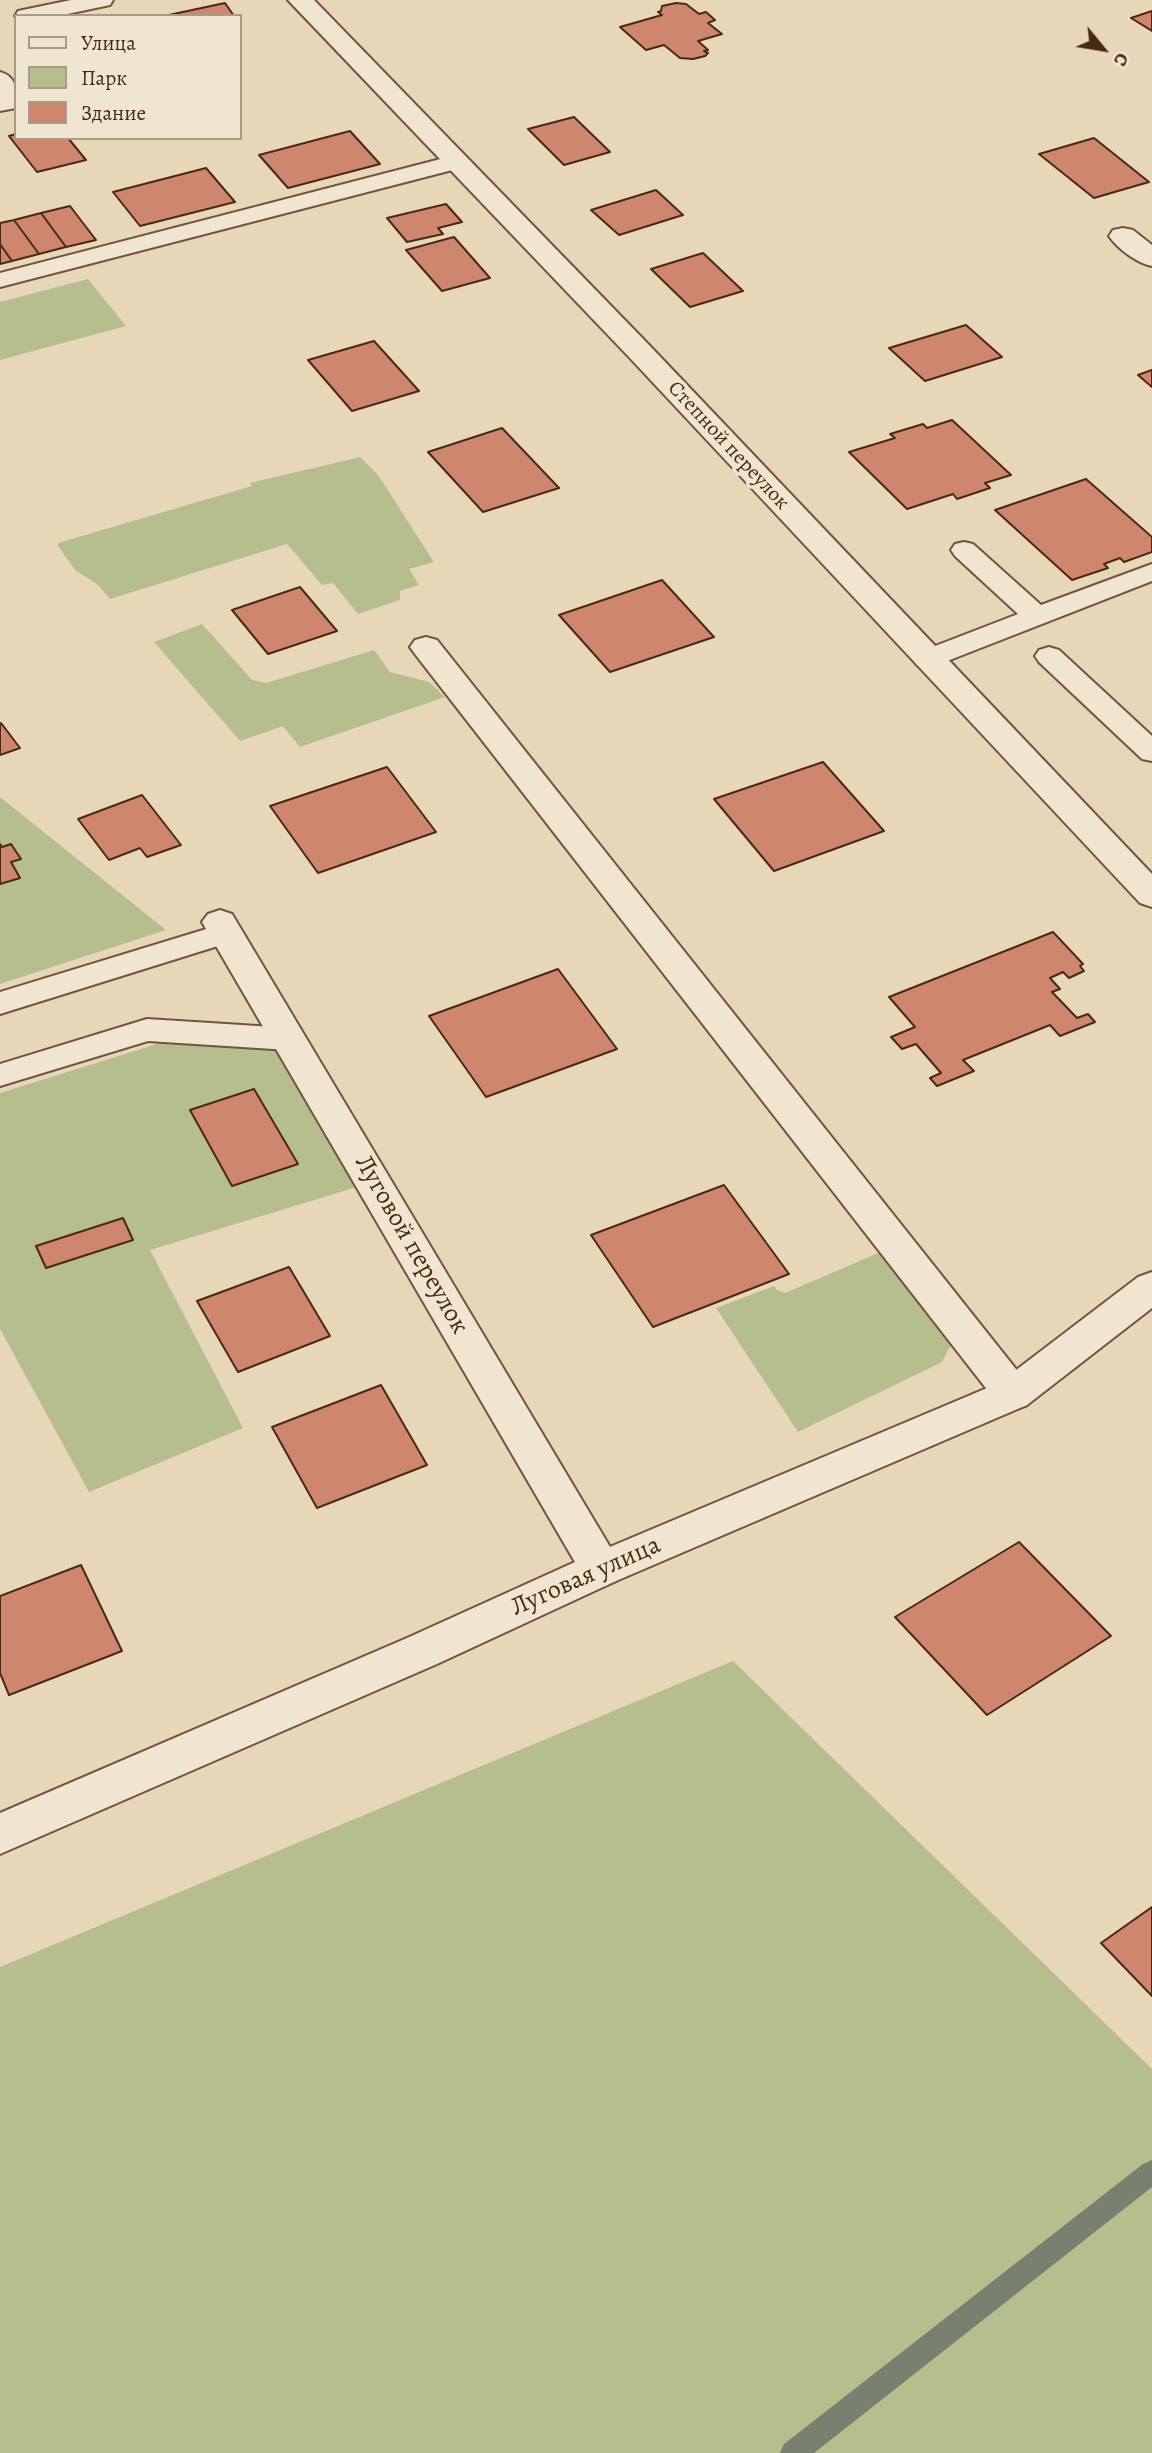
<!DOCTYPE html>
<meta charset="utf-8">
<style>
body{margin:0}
#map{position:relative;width:1152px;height:2453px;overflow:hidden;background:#e7d7b8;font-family:Alegreya,serif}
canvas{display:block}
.legend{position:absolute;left:14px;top:14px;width:228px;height:126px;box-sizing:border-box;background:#efe5d1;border:2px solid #ad9a85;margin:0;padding:9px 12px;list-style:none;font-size:21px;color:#4a2a13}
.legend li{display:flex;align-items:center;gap:14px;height:35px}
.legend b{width:35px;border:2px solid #ad9a85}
.north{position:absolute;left:1068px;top:14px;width:70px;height:70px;-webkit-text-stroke:5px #efe5d1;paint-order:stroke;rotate:120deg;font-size:19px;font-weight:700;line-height:28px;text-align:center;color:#4a2a13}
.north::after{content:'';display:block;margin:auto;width:24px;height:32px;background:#4a2a13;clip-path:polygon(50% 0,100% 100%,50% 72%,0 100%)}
</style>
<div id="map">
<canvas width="1152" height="2453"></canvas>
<ul class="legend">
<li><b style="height:9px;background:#efe5d1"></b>Улица</li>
<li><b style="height:19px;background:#b7be8e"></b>Парк</li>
<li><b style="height:19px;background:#cf866e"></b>Здание</li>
</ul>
<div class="north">С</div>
</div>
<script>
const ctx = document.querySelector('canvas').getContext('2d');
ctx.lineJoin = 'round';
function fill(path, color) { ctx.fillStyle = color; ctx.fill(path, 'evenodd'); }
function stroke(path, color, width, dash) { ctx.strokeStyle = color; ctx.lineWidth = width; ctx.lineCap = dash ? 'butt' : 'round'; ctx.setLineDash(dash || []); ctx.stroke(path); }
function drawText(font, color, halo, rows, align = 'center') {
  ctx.font = font + ' Alegreya,serif'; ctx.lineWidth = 7; ctx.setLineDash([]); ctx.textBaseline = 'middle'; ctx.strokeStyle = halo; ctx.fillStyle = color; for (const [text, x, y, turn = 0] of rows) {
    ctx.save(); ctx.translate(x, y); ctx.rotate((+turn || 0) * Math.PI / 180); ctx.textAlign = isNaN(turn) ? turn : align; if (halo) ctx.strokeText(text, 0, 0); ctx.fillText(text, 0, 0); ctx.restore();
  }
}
fill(new Path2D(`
 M88 279 126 326 0 360V302Z
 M360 457 378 475 434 562 409 569 419 585 400 591V600L358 614 333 583 322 585 287 544 110 599 97 584 75 570 58 546V543L252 486 250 483Z
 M202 624 252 680 266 683 374 650 390 672 429 682 445 697 300 747 283 726 240 741 154 642Z
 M0 797 166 930 0 984Z
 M160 1043 276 1045 357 1187 150 1250 243 1428 89 1492 0 1329V1093Z
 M883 1251 954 1339 942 1362 798 1432 716 1308 774 1286 777 1290 785 1293Z
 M733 1661 1152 2069V2453H0V1967Z`), '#b7be8e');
fill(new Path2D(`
 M1152 2160V2187L814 2453H780L784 2444 1143 2164Z`), '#788070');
const building = new Path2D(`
 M225 3 234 16H164Z
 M676 3 686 4 699 14 706 12 715 20 708 23 722 34 698 41 708 50 704 51 708 53 705 56 693 59 680 58 664 45 646 50 620 27 662 15 658 12 661 11 662 6Z
 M1152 11V31L1131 18Z
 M574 117 610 152 564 165 528 129Z
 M350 131 380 164 288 188 259 155Z
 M16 134V138H68L86 160 37 172 9 136Z
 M1094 138 1149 182 1094 198 1039 154Z
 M206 168 235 202 140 226 113 192Z
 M656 190 683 215 619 235 591 210Z
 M446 204 462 222 438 228 443 234 407 242 387 218Z
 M70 206 96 240 66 247 41 213Z
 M41 213 66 247 39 254 14 220Z
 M14 220 39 254 12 261 0 244V223Z
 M454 237 490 278 442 291 406 250Z
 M0 244 12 261 0 264Z
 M703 253 743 291 690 307 651 269Z
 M966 325 1002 357 925 381 889 348Z
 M374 341 419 391 352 411 308 360Z
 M1152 370V387L1138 375Z
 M952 420 1011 475 985 483 990 488 957 499 953 494 907 509 849 452 895 438 890 434 923 424 927 428Z
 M502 428 559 488 483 512 428 452Z
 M1086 479 1152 537V552L1124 562 1120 558 1104 564 1108 568 1072 580 995 510Z
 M662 580 714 637 610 672 559 615Z
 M300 587 337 631 268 654 232 610Z
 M1 723 20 748 0 755V724Z
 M823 762 884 831 774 871 714 799Z
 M387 767 436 832 318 873 270 806Z
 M142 795 181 845 147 857 140 848 109 860 78 819Z
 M0 844 2 847 11 844 21 859 11 862 20 878 0 884Z
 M1053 932 1083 964 1080 966 1084 971 1069 978 1063 972 1050 978 1060 989 1052 992 1077 1018 1088 1014 1095 1022 1060 1036 1050 1025 963 1060 974 1071 937 1086 930 1078 941 1073 916 1044 902 1049 891 1037 915 1027 889 997Z
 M558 969 617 1049 486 1097 429 1016Z
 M254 1089 298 1164 232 1186 190 1110Z
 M724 1185 789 1274 653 1327 591 1235Z
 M123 1218 133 1240 46 1268 36 1246Z
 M289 1267 330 1336 238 1372 197 1301Z
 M381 1385 427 1465 317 1508 272 1427Z
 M1019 1542 1111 1636 987 1715 895 1617Z
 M81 1565 122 1651 9 1695 0 1673V1596Z
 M1152 1907V1996L1101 1943Z`);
fill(building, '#cf866e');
stroke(building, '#4a2a13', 2);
const service = new Path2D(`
 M71 0H113L110 5 58 16H15L18 11Z
 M0 72C18 77 16 92 16 108L0 111Z
 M456 155 464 157 468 162 464 167 0 287V273Z
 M964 542 973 544 1041 605 1152 564V581L937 665 927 668 917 665 913 659 917 653 1018 614 955 556 951 550 955 544Z
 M1049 647 1059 650 1152 736V761L1142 759 1039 662 1035 656 1039 650Z
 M226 923 237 926 241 933 237 940 0 1014V992Z
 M147 1019 289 1028 300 1031 305 1039 300 1047 289 1050 148 1041 0 1086V1064Z`);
const minor = new Path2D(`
 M288 0H314L649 345 1152 874V907L1140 903 629 357Z
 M1123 228 1133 230 1152 245V266C1137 263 1118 249 1109 236L1113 230Z
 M426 637 437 640 1027 1383 1033 1394 1027 1405 1013 1410 999 1405 415 654 410 647 415 640Z
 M220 910 232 914 616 1557 622 1569 616 1581 601 1586 586 1581 202 922 208 914Z`);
const tertiary = new Path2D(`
 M1152 1272V1308L1027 1405 616 1581 437 1664 0 1854V1813L407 1638 586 1557 999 1383 1138 1277Z`);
stroke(service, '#71553c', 4);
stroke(minor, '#71553c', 4);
stroke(tertiary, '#71553c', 4);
fill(service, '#efe5d1');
fill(minor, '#efe5d1');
fill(tertiary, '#efe5d1');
drawText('21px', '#4a2a13', '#efe5d1', [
 ["Степной переулок",728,446,47]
]);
drawText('26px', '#4a2a13', '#efe5d1', [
 ["Луговой переулок",411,1245,60],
 ["Луговая улица",586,1577,-24]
]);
</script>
